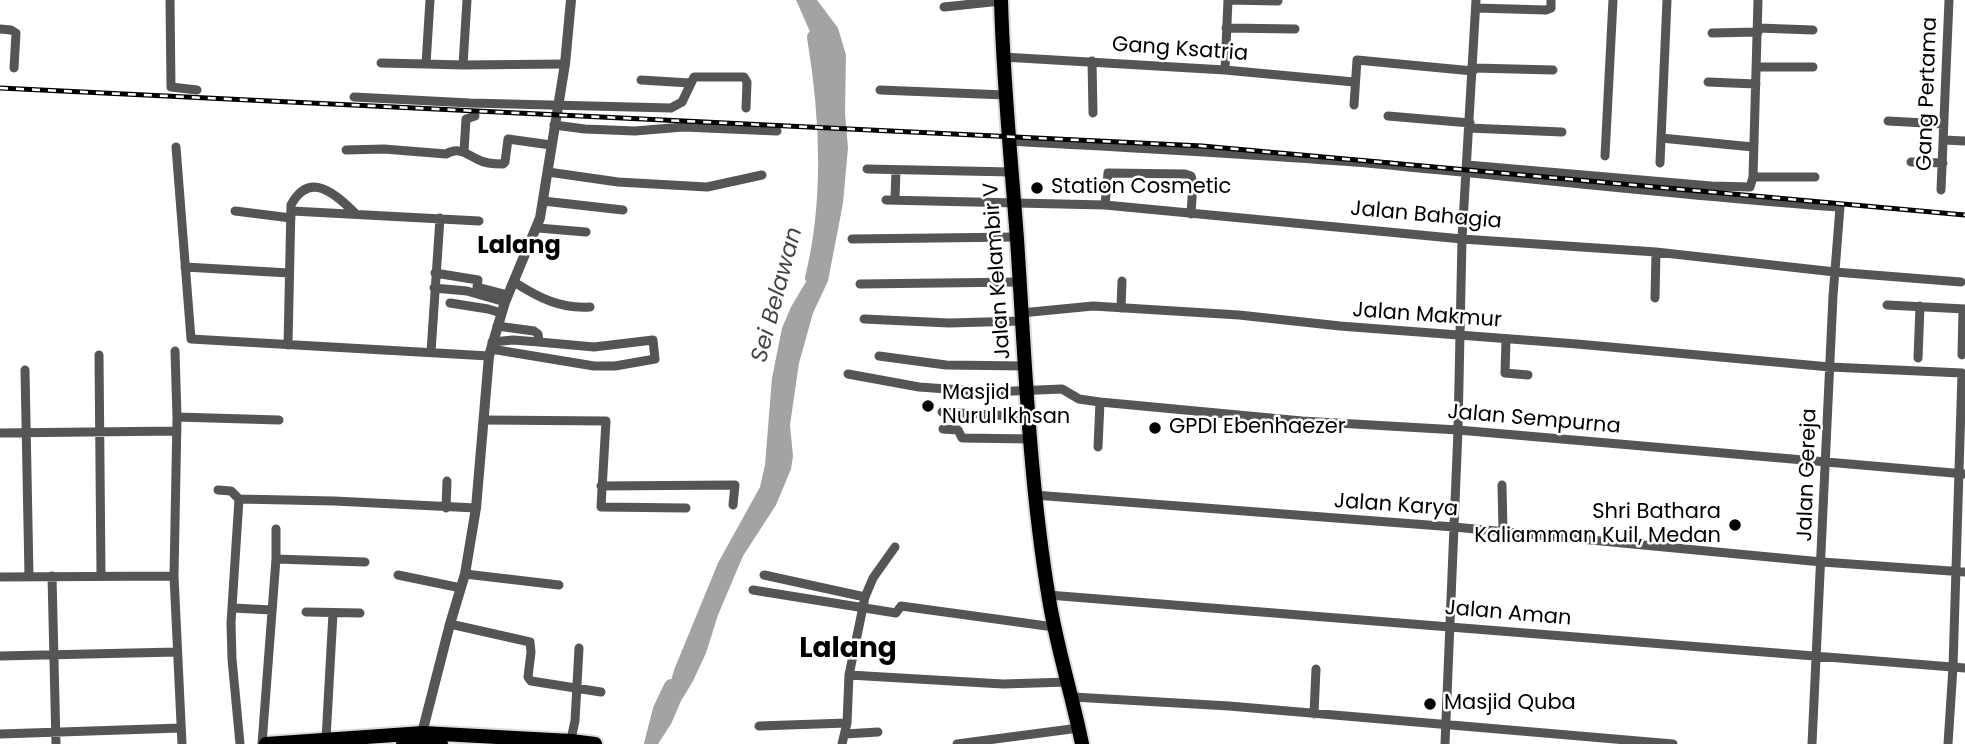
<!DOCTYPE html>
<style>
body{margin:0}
canvas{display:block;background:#fff}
</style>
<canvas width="1965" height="744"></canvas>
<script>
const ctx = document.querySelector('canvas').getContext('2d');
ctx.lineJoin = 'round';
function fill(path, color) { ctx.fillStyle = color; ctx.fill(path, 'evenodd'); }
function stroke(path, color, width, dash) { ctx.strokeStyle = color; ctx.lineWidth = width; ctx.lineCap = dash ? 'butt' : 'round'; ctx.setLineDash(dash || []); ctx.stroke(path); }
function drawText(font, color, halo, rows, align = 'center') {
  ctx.font = font + ' Poppins,sans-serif'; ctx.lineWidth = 5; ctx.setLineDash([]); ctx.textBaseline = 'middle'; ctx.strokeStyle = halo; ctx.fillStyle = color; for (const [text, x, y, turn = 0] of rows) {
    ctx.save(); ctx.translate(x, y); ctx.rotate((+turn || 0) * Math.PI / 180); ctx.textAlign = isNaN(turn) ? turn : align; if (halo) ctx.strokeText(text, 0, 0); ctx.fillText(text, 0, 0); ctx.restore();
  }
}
fill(new Path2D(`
 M796 0H817L838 28 846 55 845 113 848 148 843 203 828 281 813 313 799 363 790 425 793 456 791 469 776 505 743 556 718 615 706 653 693 681 681 701 671 724 658 744H645L657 731 674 670 718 563 760 487 765 465 772 378 782 328 791 307 810 275 821 243 825 174 823 94 818 60 811 34Z`), '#a3a3a3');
stroke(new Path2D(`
 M812 278C831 201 827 115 814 37
 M651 744 660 709 671 686`), '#a3a3a3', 14);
const primary = new Path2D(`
 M1001 0C1003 80 1011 159 1017 239 1025 359 1029 480 1049 599 1057 648 1072 695 1082 744`);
const trunk = new Path2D(`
 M266 744 423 733 571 741 595 744
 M403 744H441`);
stroke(primary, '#dbdbdb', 18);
stroke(trunk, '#dbdbdb', 18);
stroke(new Path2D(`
 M170 0 171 87 197 90
 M430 0 426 64 463 65
 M467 0 463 65 565 64
 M944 7 1001 1
 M1476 8 1546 10 1551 8V0
 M1226 28 1295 29
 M1758 28 1813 30
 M0 29 11 30 16 33 14 68
 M1712 33 1758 32
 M1003 57 1225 70 1354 82
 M1092 61 1093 113
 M381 63 426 64
 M1757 67H1813
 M1474 68 1553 70
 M1225 70 1228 0 1278 1
 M641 80 690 83
 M1708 82 1756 84
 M880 90 1005 95
 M354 97 470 103 671 108 682 102 694 77H744L747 82 746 108
 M1354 105 1357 60 1473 71
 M1388 116 1470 123
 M1888 121 1944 124
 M554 125 585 129 635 131 683 127 777 131
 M1469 128 1562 132
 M1661 138 1753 147
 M1944 140 1965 141
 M1008 141C1131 148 1254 154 1377 164 1531 178 1685 196 1840 207L1833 296 1812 744
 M176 147 191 339 489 356
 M346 150 384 149 446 154C460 146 467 155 479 160 486 164 495 164 503 164L505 162 508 139 551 145
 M464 151 466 119 475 116
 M1605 156 1613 0
 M1911 162 1943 163
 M1660 163 1667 0
 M1467 165 1711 186 1750 187 1753 177 1758 0
 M867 169 1012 172
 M548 172 618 182 707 187 762 175
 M1753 177H1815
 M1941 190 1949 0
 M895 199 896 170
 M886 200 1105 205 1462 239 1656 252 1835 272 1961 282
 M543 201 623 210
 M1105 205 1108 173 1185 174 1191 176 1193 183 1191 214
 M235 211 291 218
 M292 211 479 221
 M538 228 586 232
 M852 239 1017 237
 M185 267 289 273
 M435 273 478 280 477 287 508 295
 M514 282C539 298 561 309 590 307
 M860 284 1019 282
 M434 288 467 291 505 302
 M1655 298 1656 252
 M450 303 488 309 501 313
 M1887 305 1965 309
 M1121 308 1122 281
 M1021 313 1093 306 1239 315 1340 326 1577 344 1830 367 1962 373 1953 667 1948 744
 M864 319 949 323 1021 321
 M1506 340 1505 373 1528 375
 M492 342 513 340 539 342
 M288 345 291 205C310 170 335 194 355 213
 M491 349 594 366H615L655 359 653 340 594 347 539 342 538 334 534 331 497 326
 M175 351 177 417 174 576 182 744
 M431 352 440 218
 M99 355 101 575
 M1962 355 1963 309
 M879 356 946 365 1026 366
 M1918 358 1920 306
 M25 370 29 576
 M848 374 919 387 990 392 1062 389 1079 399 1100 402 1302 421 1458 430 1965 474
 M942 412 1029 417
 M177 417 279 420
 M484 420 606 421 601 507 686 508
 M943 429 958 430 962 438 1031 439
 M0 433 177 431
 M1098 447 1100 402
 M1502 485 1503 531
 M601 486 735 485 733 505
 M218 490 231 491 239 499 334 501 476 508
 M1034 495 1454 527 1822 562 1965 572
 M239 499 231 623 232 659 240 744
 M446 508 447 481
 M276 559V529
 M465 574 559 585
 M398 575 461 588
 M764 575 865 597
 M52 576 56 744
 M0 577 174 576
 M753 590 896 613 901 606 1054 627
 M1048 595 1965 668
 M233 608 272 610
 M306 612 360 613
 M450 624 530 642 531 652 528 677 531 681 601 692
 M0 656 176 652
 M849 675 1003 684 1068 682
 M1073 697 1229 706 1673 744
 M1314 714 1316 669
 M759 726 847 723
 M0 734 181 728
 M845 734 878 732
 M326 739 333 613
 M262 744 276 559 365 562
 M570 744 575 721 579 648
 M842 744 847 723 849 675 865 597 873 578 895 547
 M957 744 1079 728
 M1445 744 1458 430 1462 239 1476 0`), '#555', 9);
stroke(new Path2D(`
 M421 737 450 624 465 574 476 508 489 356 505 302 540 218 565 64 571 0`), '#555', 10);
stroke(primary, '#000', 14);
stroke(trunk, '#000', 14);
const rail = new Path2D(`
 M0 88 1202 146 1965 215`);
stroke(rail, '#000', 5);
stroke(rail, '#fff', 2.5, [8]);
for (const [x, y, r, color] of [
 [1037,188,7,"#000"],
 [928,406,7,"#000"],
 [1155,428,7,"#000"],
 [1735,525,7,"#000"],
 [1430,704,7,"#000"]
]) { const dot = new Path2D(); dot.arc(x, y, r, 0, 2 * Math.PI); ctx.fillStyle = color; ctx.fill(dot); stroke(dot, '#fff', 2.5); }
drawText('21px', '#000', '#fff', [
 ["Gang Ksatria",1180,50,4],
 ["Gang Pertama",1928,94,-88],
 ["Jalan Bahagia",1426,216,5],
 ["Jalan Kelambir V",998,271,-94],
 ["Jalan Makmur",1427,316,4],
 ["Jalan Sempurna",1534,420,5],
 ["Jalan Gereja",1808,475,-88],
 ["Jalan Karya",1396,506,4],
 ["Jalan Aman",1508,614,5]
]);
drawText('21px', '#000', '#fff', [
 ["Station Cosmetic",1051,188],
 ["Masjid",942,394],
 ["Nurul Ikhsan",942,418],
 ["GPDI Ebenhaezer",1169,428],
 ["Shri Bathara",1721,513,"right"],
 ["Kaliamman Kuil, Medan",1721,537,"right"],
 ["Masjid Quba",1444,704]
], 'left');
drawText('italic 23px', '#444', '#fff', [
 ["Sei Belawan",778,295,-75]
]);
drawText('bold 24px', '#000', '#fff', [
 ["Lalang",519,247]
]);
drawText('bold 28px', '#000', '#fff', [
 ["Lalang",848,650]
]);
</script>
